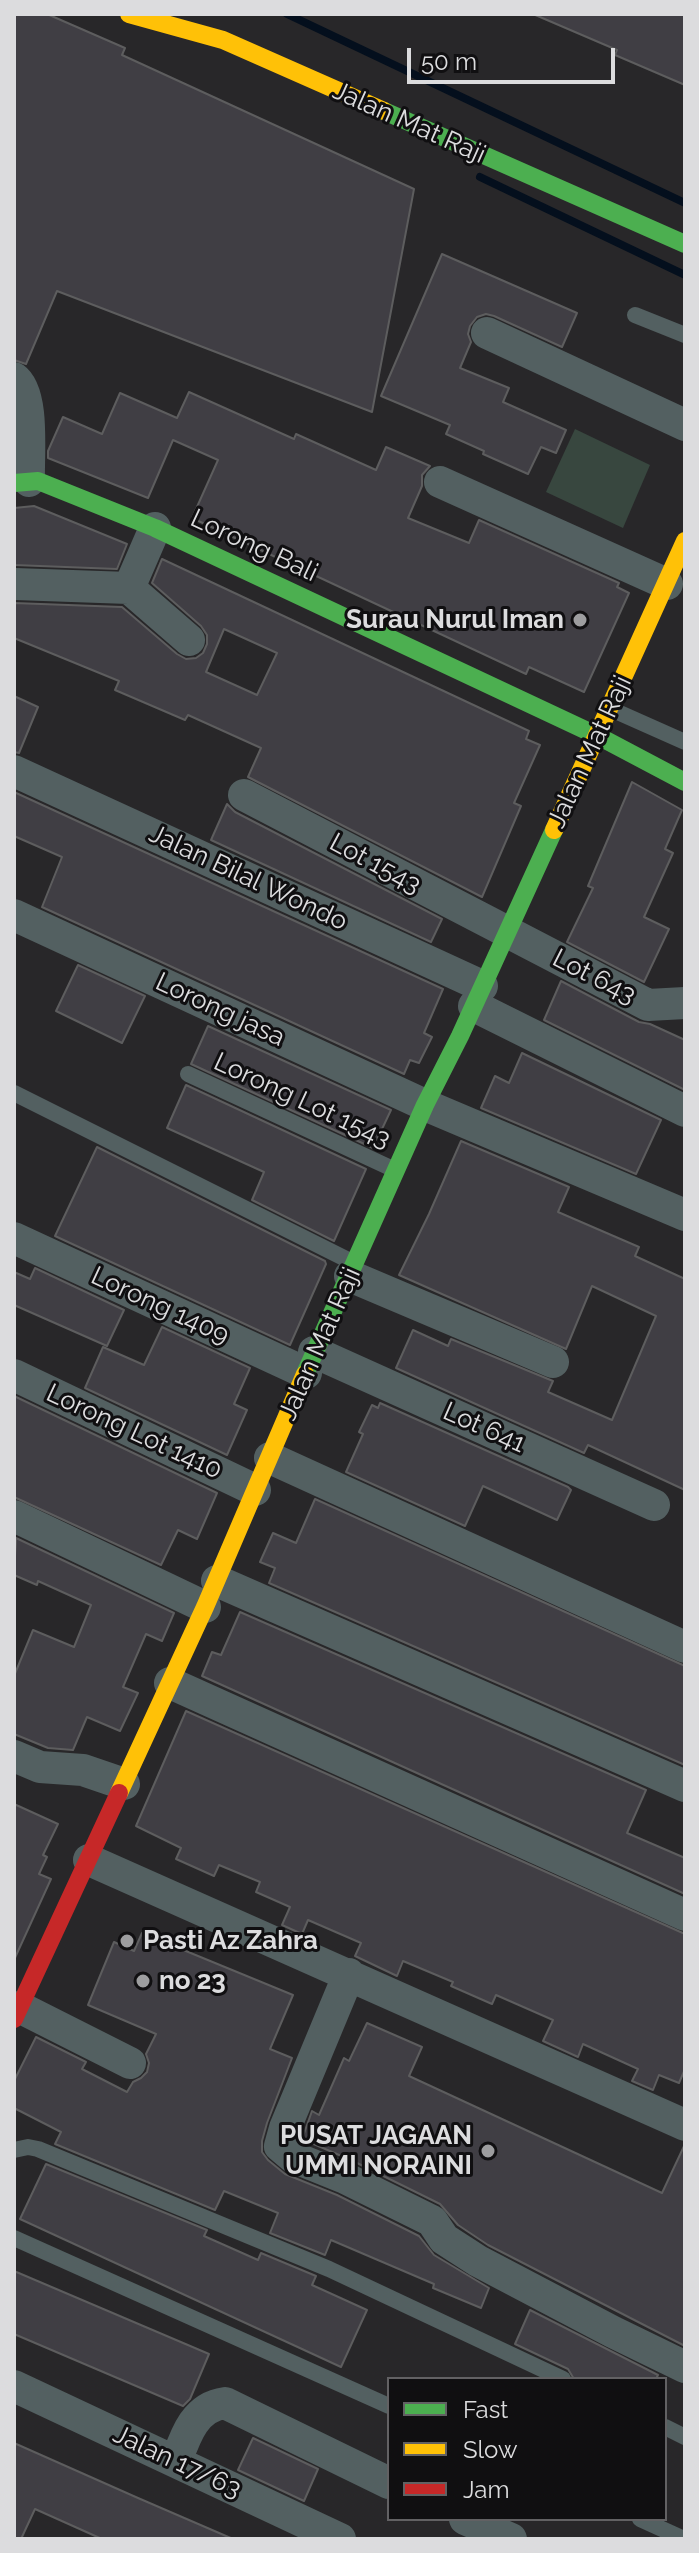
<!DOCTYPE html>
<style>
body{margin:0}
#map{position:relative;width:699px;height:2553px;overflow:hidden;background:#282729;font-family:Raleway,sans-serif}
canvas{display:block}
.frame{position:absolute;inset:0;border:16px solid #dcdcde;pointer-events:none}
.legend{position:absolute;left:387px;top:2377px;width:280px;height:144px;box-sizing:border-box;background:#100f11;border:2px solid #626163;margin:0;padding:10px 14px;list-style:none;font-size:24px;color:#dcdcde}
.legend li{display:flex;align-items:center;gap:16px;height:40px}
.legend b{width:40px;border:2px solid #626163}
.scale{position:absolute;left:407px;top:48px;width:208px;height:36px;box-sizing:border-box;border:4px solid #dcdcde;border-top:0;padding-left:10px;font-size:24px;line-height:28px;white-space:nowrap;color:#dcdcde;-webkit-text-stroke:6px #100f11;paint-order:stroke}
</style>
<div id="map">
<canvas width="699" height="2553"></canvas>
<div class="frame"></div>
<ul class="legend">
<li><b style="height:10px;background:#4caf50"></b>Fast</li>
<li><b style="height:10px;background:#ffc107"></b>Slow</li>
<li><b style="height:10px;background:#c62828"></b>Jam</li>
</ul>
<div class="scale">50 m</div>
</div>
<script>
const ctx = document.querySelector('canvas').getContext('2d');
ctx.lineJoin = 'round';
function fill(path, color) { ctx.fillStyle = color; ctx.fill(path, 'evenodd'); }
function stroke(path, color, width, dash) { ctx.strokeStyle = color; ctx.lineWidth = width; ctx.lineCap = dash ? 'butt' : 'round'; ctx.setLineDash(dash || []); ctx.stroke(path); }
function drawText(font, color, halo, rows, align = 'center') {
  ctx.font = font + ' Raleway,sans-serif'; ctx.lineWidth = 6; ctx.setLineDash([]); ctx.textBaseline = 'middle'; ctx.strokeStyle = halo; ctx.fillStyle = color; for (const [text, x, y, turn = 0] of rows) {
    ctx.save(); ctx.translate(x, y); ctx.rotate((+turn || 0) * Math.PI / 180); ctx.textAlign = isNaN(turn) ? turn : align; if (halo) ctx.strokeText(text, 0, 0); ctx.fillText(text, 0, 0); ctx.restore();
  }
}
fill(new Path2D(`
 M575 429 650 465 623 528 546 492Z`), '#38473f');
stroke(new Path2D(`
 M287 14 685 203
 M480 177 685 275`), '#040f1d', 8);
const building = new Path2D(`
 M14 14H47L125 48 122 55 414 189 372 412 57 291 26 364 14 360Z
 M533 14H685V85L615 55 617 50Z
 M442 254 577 313 562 347 494 316 486 314 477 317 470 326 468 334 471 342 460 368 509 388 503 402 566 430 556 453 541 447 528 474 483 454 484 451 446 434 450 425 381 396Z
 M189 392 294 439 296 434 376 470 386 447 430 466 422 475V486L408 518 469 543 479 520 619 583 617 587 629 593 584 692 529 667 526 674 192 518 218 460 173 440 148 498 48 458V451L63 417 102 434 120 393 177 418Z
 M34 506 127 544 117 569 14 565V508Z
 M162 559 529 731 526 739 540 745 514 803 521 806 482 897 248 777 261 748 188 715 185 720 115 690 119 681 14 638V603L122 607 177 654 186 659 196 658 203 653 207 644V635L201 626 152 583ZM224 629 277 653 257 695 206 672Z
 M14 696 38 707 19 753 14 752Z
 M632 782 682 810 665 849 673 853 644 917 669 929 644 982 567 942 593 888 588 886Z
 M14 792 443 989 424 1033 432 1037 419 1063 410 1060 404 1074 42 907 62 857 14 836Z
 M227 804 235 812 442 919 431 942 211 840Z
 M78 965 145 996 122 1043 56 1011Z
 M561 981 639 1022 650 1024 685 1040V1090L544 1020Z
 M208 1026 391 1110 373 1148 191 1064Z
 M522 1053 661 1120 636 1174 481 1108 495 1076 509 1083Z
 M186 1085 366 1169 334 1241 252 1200 264 1172 167 1128Z
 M461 1141 569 1187 558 1212 639 1247 635 1256 685 1279V1490L588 1445 584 1453 396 1368 413 1330 448 1346 451 1339 553 1381 548 1392 612 1420 656 1316 592 1286 566 1349 399 1275 429 1214Z
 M97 1147 325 1261 326 1264 290 1345 55 1236Z
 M35 1268 124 1310 107 1346 14 1305V1272L30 1279Z
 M162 1327 250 1368 234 1404 247 1410 227 1455 85 1388 103 1347 144 1365Z
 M14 1396 217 1493 197 1539 178 1530 161 1565 14 1497Z
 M380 1403 568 1487 571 1490 557 1520 483 1486 465 1526 346 1472 363 1434 359 1432 372 1405 378 1408Z
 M315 1499 685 1666V1765L269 1583 275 1568 260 1562 273 1533 296 1543Z
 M16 1538 174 1613 162 1641 146 1634 123 1687 138 1693 120 1731 87 1717 73 1750 48 1748 14 1734V1676L33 1630 74 1647 91 1605 38 1581 37 1585 14 1575Z
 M240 1612 646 1790 627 1833 685 1858V1894L202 1676 212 1652 221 1655Z
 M186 1711 685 1934V2069L679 2083 659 2075 653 2090 632 2081 638 2069 583 2044 578 2057 543 2041 553 2020 496 1995 492 2004 451 1986 453 1982 403 1961 397 1976 355 1956 361 1943 308 1920 302 1934 282 1925 290 1907 256 1892 260 1882 219 1865 214 1876 176 1859 181 1848 136 1826Z
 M14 1804 58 1824 43 1855 47 1857 39 1874 51 1879 14 1960Z
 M142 1933 293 1995 270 2049 292 2058 267 2123 262 2141V2152L268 2160 285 2174 337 2195 419 2236 434 2255 489 2288 481 2308 433 2288 434 2284 331 2240 325 2255 270 2233 278 2213 224 2191 215 2210 55 2144 61 2132 14 2108V2081L36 2037 86 2062 82 2069 127 2092 133 2082 141 2078 147 2072 149 2063 146 2054 156 2034 88 2005 114 1942 134 1951Z
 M367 2023 422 2047 409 2076 662 2193 685 2144V2346L488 2245 458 2225 440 2204 353 2161 302 2139 312 2111 319 2115 344 2058 349 2061Z
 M46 2164 207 2230 204 2236 258 2260 261 2253 316 2276 312 2285 367 2310 341 2367 20 2219Z
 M14 2271 209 2354 190 2399 183 2406 14 2334Z
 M530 2310 658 2375 656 2379H574L568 2369 515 2344Z
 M253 2438 318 2469 304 2501 238 2470Z
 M14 2443 138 2498 233 2539H102L35 2509 21 2539H14Z`);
fill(building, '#403e44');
stroke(building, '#5d5d5e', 2);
stroke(new Path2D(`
 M635 315 685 335
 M613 710 685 742
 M188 1074 395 1170
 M14 1093 354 1263
 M14 2150 28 2147 38 2149 329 2269 563 2379
 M14 2238 389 2406
 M665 2427 685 2437
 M640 2519 684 2539`), '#536061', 16);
stroke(new Path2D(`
 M487 333 685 425
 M14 378C35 393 28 456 29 481
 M440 482 667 584
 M15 584 129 588 155 528
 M129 588 189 640
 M14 771 482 986
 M244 795 648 1005 685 1003
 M14 915 425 1105 685 1215
 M474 1006 685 1111
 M14 1238 306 1373
 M350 1276 553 1362
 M314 1352 654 1505
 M14 1375 255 1490
 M270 1458 685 1647
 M14 1516 205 1607
 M217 1581 685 1786
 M170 1683 685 1915
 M14 1756 40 1767 83 1770 124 1784
 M89 1860 685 2125
 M349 1974 285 2128 280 2146 293 2157 345 2178 432 2221 444 2239 478 2261 613 2332 685 2367
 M19 2007 130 2063
 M14 2386 340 2539
 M176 2462C185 2437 194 2407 225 2403L389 2483
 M465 2519 511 2539`), '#536061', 32);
stroke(new Path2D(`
 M384 111 685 244
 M14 483 38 481 155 528 598 736 685 782
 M305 1374 425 1105 460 1036 554 830`), '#4caf50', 18);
stroke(new Path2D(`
 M129 14 223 40 384 111
 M554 830 685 541
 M119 1793 205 1607 305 1374`), '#ffc107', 18);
stroke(new Path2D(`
 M14 2019 119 1793`), '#c62828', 18);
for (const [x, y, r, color] of [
 [580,620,8,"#9d9d9f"],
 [127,1941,8,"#9d9d9f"],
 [143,1981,8,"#9d9d9f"],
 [488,2151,8,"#9d9d9f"]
]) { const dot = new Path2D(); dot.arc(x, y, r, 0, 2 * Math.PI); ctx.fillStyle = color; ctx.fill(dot); stroke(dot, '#100f11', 3); }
drawText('26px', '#dcdcde', '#100f11', [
 ["Jalan Mat Raji",409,123,24],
 ["Lorong Bali",254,546,25],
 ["Jalan Mat Raji",590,752,-65],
 ["Lot 1543",375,864,28],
 ["Jalan Bilal Wondo",248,878,25],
 ["Lot 643",594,977,27],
 ["Lorong jasa",220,1010,25],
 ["Lorong Lot 1543",302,1101,25],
 ["Lorong 1409",160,1306,25],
 ["Jalan Mat Raji",320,1344,-66],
 ["Lot 641",484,1428,24],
 ["Lorong Lot 1410",134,1432,25],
 ["Jalan 17/63",177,2462,25]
]);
drawText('bold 26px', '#dcdcde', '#100f11', [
 ["Surau Nurul Iman",564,620],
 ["Pasti Az Zahra",143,1941,"left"],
 ["no 23",159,1981,"left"],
 ["PUSAT JAGAAN",472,2136],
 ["UMMI NORAINI",472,2166]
], 'right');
</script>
